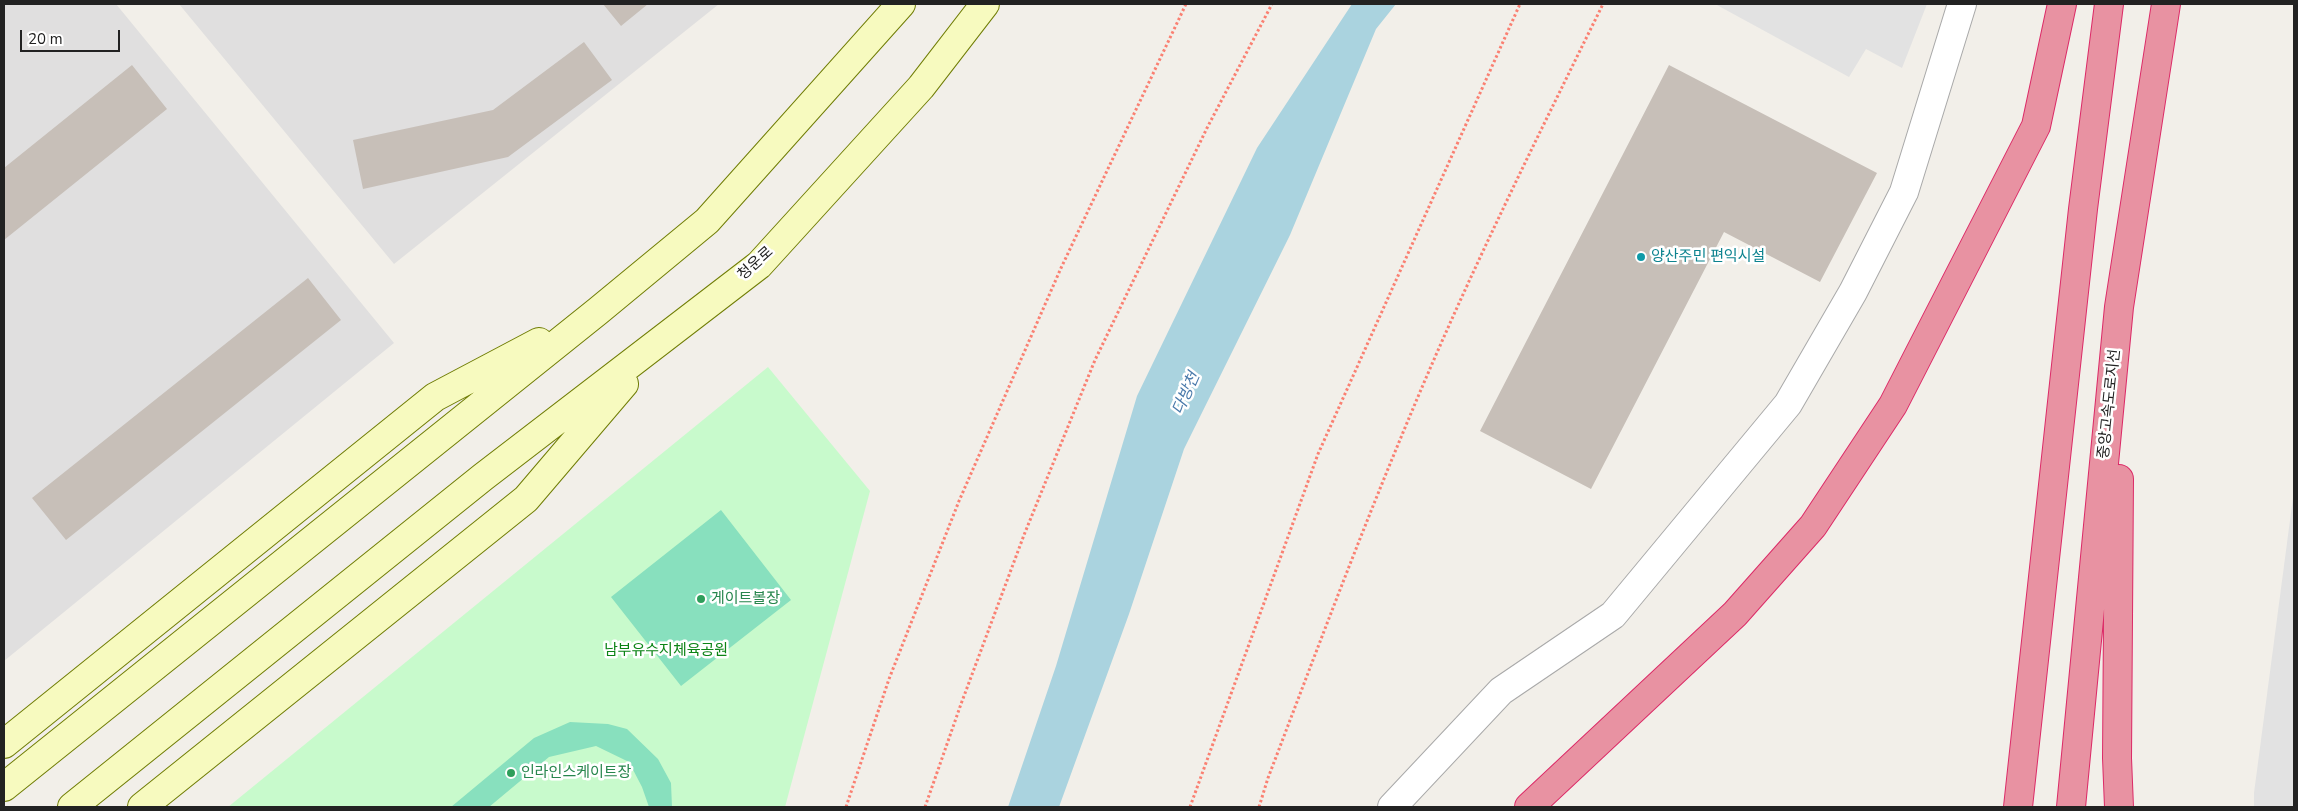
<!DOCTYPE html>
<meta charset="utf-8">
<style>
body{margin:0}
#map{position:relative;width:2298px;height:811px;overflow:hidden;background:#f2efe9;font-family:"Nunito Sans",sans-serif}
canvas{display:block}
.frame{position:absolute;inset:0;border:5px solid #222;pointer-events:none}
.scale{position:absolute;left:20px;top:30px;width:100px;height:22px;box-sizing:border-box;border:2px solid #222;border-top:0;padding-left:6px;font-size:15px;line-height:18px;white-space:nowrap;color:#222;-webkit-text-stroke:4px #fff;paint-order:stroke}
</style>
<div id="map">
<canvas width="2298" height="811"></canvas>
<div class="frame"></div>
<div class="scale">20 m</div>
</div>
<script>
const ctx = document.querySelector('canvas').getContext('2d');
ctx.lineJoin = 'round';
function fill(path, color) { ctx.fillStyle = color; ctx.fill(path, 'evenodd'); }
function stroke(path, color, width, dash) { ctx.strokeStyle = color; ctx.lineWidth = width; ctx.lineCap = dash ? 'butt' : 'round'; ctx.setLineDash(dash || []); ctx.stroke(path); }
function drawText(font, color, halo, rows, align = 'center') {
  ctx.font = font + ' "Nunito Sans","Noto Sans KR",sans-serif'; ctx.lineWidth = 5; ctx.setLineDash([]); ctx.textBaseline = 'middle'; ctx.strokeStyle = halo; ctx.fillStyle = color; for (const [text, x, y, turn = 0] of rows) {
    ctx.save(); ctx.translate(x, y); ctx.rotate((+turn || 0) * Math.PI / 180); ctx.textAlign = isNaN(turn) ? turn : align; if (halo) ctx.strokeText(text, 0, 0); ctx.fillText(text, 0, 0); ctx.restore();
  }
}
fill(new Path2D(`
 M4 4H116L394 343 4 661Z
 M179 4H719L394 264Z`), '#e0dfdf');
fill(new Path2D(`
 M768 367 870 491 785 807H228Z`), '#c8facc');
fill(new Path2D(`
 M721 510 791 600 681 686 611 597Z
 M570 722 608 724 627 729 658 759 671 783 672 807H649L642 787 629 762 596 746 549 757 489 807H451L534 738Z`), '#88e0be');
fill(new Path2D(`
 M1715 4H1927L1902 68 1866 49 1849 77Z
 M2294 490V807H2254V793Z`), '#e2e2e2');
fill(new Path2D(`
 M1352 4H1396L1376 29 1290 235 1184 449 1129 614 1059 807H1008L1056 666 1137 396 1257 148Z`), '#aad3df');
fill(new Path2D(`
 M603 4H648L621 26Z
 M584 42 612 80 508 157 363 189 353 140 493 110Z
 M132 65 167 109 4 240V168Z
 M1669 65 1877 173 1820 282 1724 232 1591 489 1480 431Z
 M308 278 341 320 66 540 32 498Z`), '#c7bfb8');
const minor = new Path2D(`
 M1392 807 1501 691 1613 615 1788 404 1853 292 1904 192 1962 4`);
const secondary = new Path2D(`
 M4 744 435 397 539 342
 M4 787 598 311 707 221 901 4
 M72 807 483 477 759 265 921 87 985 4
 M142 807 526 499 624 384`);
const motorway = new Path2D(`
 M2119 479 2117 758 2119 807
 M1529 807 1735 614 1813 526 1893 405 2036 126 2062 4
 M2018 807 2083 209 2109 4
 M2071 807 2119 307 2166 4`);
stroke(minor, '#a9a9a9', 30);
stroke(secondary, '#707d05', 30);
stroke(motorway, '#dc2a67', 30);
stroke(new Path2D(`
 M846 807 889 679 959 501 1061 268 1186 4
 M925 807 961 704 1024 535 1095 360 1207 128 1272 4
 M1190 807 1318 454 1520 4
 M1259 807 1268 778C1315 655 1361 532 1412 411 1470 272 1537 138 1603 4`), '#fa8072', 3, [2.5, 2.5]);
stroke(minor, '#fff', 28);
stroke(secondary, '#f7fabf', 28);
stroke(motorway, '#e892a2', 28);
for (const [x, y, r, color] of [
 [1641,257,5,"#0f9aa8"],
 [701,599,5,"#2e9e5b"],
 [511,773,5,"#2e9e5b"]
]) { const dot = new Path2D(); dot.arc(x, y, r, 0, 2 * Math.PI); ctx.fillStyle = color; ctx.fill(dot); stroke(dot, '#fff', 2); }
drawText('15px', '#0d838f', '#fff', [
 ["양산주민 편익시설",1651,257]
], 'left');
drawText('15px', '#222', '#fff', [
 ["청운로",756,264,-42],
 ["중앙고속도로지선",2110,404,-84]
]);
drawText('15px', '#27864d', '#fff', [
 ["게이트볼장",711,599],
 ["인라인스케이트장",521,773]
], 'left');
drawText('15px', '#0c8416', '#fff', [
 ["남부유수지체육공원",666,651]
]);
drawText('italic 16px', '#4a7aab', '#fff', [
 ["다방천",1187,394,-66]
]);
</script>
